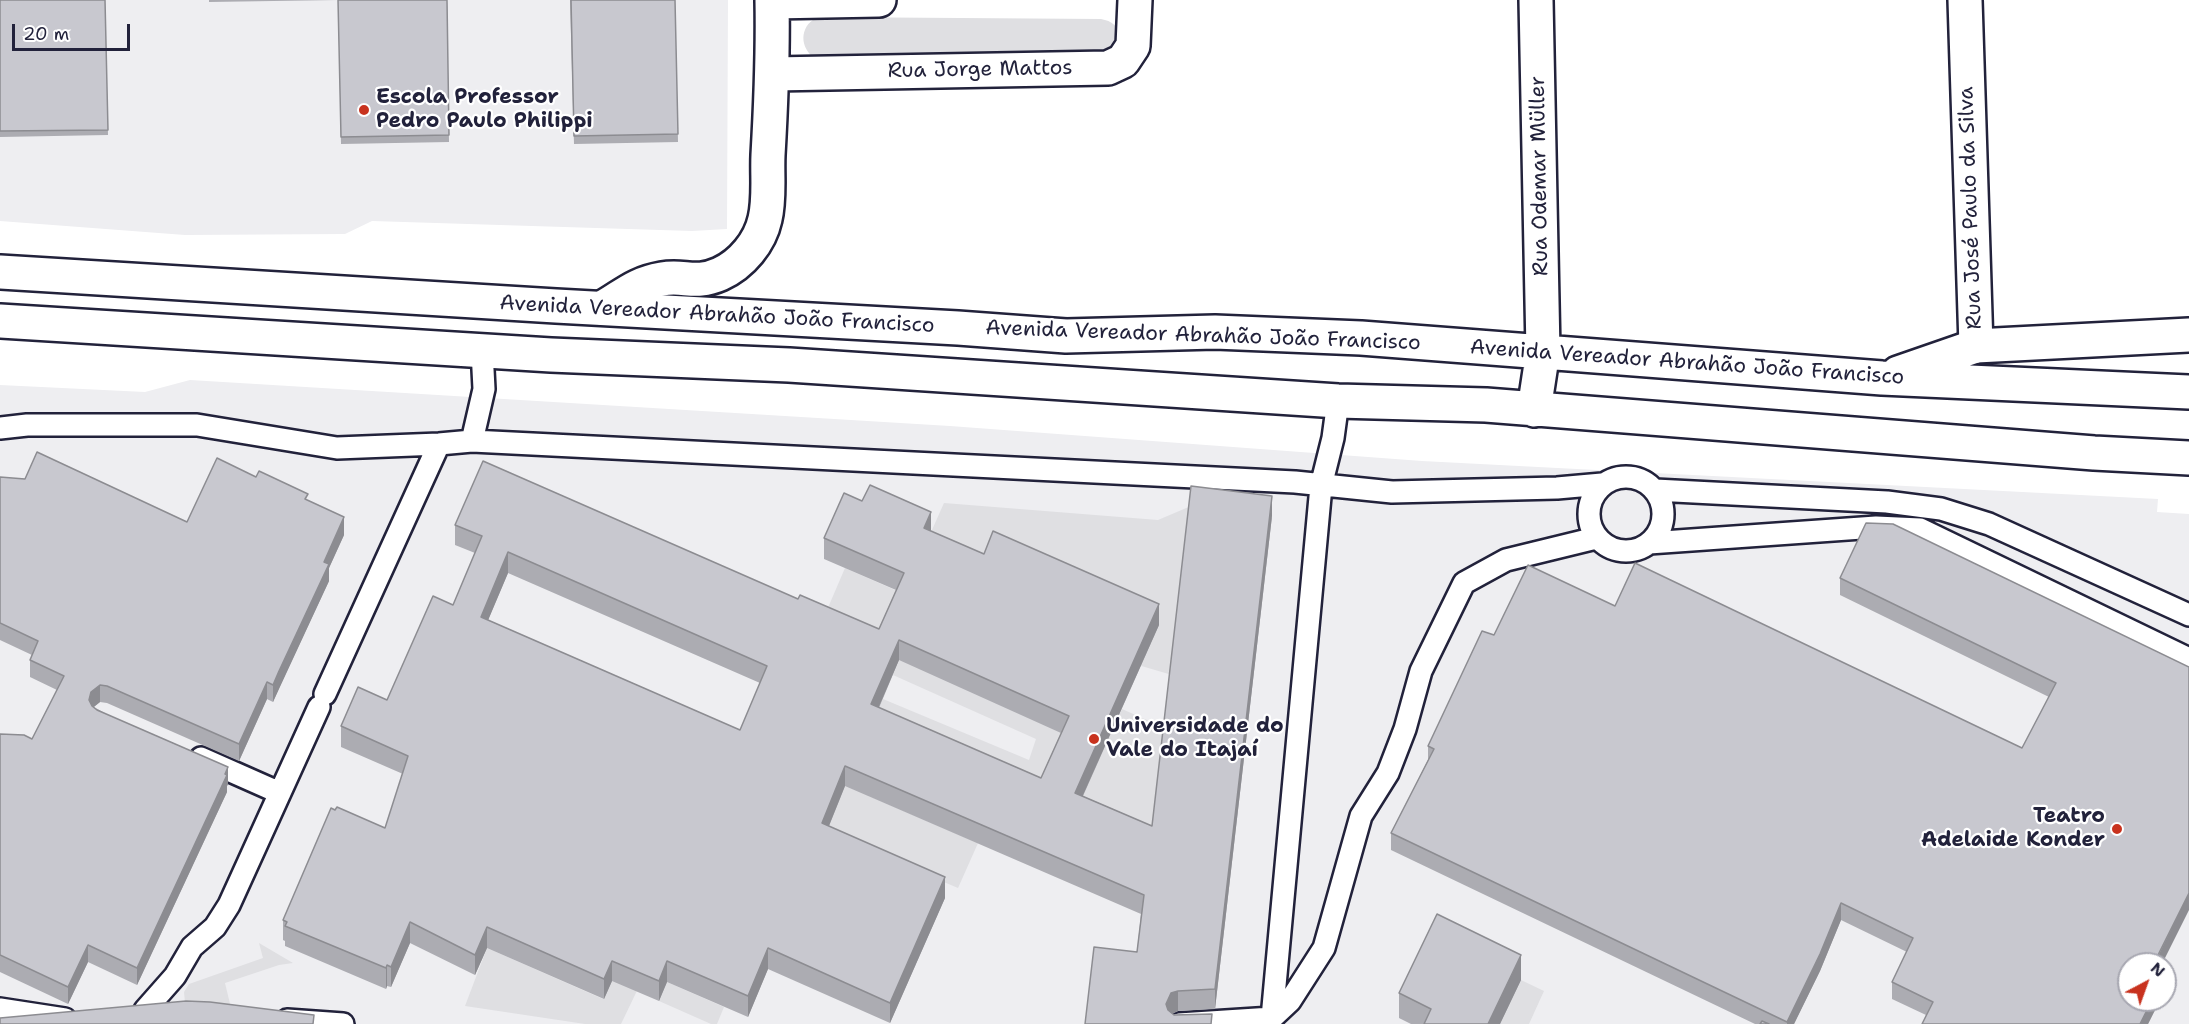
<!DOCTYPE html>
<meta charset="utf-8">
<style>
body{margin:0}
#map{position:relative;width:2189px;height:1024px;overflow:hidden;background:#fff;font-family:"Shantell Sans",sans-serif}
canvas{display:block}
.north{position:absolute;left:2117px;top:952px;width:60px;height:60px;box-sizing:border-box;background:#fff;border:2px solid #a7a7b1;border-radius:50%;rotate:41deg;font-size:16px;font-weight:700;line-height:24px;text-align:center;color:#22223b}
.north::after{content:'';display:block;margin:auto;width:21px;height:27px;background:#c8321e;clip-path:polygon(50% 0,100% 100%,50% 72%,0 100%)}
.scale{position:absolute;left:12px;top:24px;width:118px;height:27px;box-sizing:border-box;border:3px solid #22223b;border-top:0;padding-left:8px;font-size:18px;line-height:21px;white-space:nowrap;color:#22223b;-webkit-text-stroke:4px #fff;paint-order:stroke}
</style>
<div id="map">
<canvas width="2189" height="1024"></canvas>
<div class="north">N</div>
<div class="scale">20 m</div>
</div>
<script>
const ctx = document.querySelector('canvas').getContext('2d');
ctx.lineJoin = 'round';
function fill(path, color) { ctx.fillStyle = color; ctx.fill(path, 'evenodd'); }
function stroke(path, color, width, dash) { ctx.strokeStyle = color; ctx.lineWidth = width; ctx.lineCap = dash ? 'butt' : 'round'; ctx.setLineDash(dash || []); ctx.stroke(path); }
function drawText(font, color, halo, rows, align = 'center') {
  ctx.font = font + ' "Shantell Sans",sans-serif'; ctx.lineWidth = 4.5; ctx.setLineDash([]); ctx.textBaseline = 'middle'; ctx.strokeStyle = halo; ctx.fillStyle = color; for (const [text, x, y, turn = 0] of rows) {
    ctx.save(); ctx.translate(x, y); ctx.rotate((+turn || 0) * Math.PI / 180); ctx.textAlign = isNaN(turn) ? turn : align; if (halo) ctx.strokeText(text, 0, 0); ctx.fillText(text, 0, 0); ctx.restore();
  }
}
fill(new Path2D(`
 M0 0H728L727 229 692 231 372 221 345 234 185 235 0 221Z
 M190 380 950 426 1422 461 2158 499 2157 512 2189 514V1024H0V385L145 392ZM2129 964H2165V1000H2129Z`), '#eeeef1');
fill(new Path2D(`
 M819 17 1101 19C1112 21 1118 26 1122 37L1112 57H813C798 45 801 23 819 17Z
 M944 503 1158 520 1191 506 1172 675 1138 665 974 596 924 548Z
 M845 568 904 594 879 649 821 624Z
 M900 658 1069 736 1041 799 871 725 883 699 1029 760 1036 739 893 675Z
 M1122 709 1165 728 1150 858 1055 804 1090 779Z
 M848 779 869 796 978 843 958 888 840 838 821 843Z
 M259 943 293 963 279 965 225 983 231 1008 185 1003 184 992 189 984 263 958Z
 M487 948 603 999 620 962 646 972 621 1024H585L465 1006Z
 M1521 980 1544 991 1529 1024H1500Z
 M667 982 724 1007 717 1024H711L659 1001Z`), '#dfdfe2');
const service = new Path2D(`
 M0 428 27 425H197L337 448 439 444 472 441 1295 482 1392 492 1557 488 1602 484
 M472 441 484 389 482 350
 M1589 514a37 37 0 1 1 74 0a37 37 0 1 1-74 0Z
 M1655 490 1887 502 1941 509 1989 524 2189 615
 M1649 543 1876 527 1920 529 2189 659
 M325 694 439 444
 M201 758 280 793
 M0 1009 65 1019
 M145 1010 175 976 192 947 215 927 229 905 319 707
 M287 1020 343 1024
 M1269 1023 1272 1018 1321 486 1333 438 1338 401
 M1179 1024 1272 1018 1290 1001 1324 948 1361 816 1388 773 1405 729 1421 671 1464 583 1506 560 1596 538`);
const minor = new Path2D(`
 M1965 0 1976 346
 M772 2 879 0
 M773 74 1108 68 1123 61 1133 46 1135 0
 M602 308C625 295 634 284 662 279 685 275 695 285 720 274 742 264 760 242 765 219 770 199 767 175 768 155 771 103 773 52 772 0`);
const tertiary = new Path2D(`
 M1976 346 2189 335`);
const primary = new Path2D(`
 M0 272 556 306 958 328 1066 336 1215 332 1361 338 1882 378 2189 392
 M0 321 551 355 789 365 1338 401 1486 405 2094 453 2189 458
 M1898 373 1976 346
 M1534 410 1543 351 1536 0`);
stroke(service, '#22223b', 26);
stroke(minor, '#22223b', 38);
stroke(tertiary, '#22223b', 38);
stroke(primary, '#22223b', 38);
stroke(service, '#fff', 21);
stroke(minor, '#fff', 33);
stroke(tertiary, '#fff', 33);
stroke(primary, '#fff', 33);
fill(new Path2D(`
 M0 0H105L108 135 0 137Z
 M209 0H447L449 142 341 144 338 0 209 2Z
 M570 0H675L678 142 574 144Z
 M0 477 187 522 308 500 344 535 329 568V581L279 688 273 702 267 699 239 761 107 703 100 702 94 707 228 784 227 786V792L137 985 88 962 68 1004 0 972V734L32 739 57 690 30 677V660L32 655 0 640Z
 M1272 516 1215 1009 1178 1011 1172 1014 1174 1015 1212 1024H1085L1137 952 1141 914 845 786 829 826 945 898 890 1023 768 969 748 1017 667 982 659 1001 612 981 604 999 487 948 475 975 410 943 391 987 387 986 386 989 285 946V941L283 940V920L385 828 403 774 341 747V726L387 700 453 605 475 553 455 545V525L798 599 879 629 896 590 824 559V538L931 531 984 554 1159 625 1083 796 1152 826ZM508 573 760 683 740 730 488 620ZM899 660 1061 733 1041 778 879 708Z
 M1840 578 2189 667 2129 1000H2160L2148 1024H1922L1926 1015 1892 999V982L1907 952 1841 920 1820 971 1794 1024H1755L1391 850V833L1428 760V746L1494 635 1615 606 2022 748 2049 697 1840 595Z
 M1521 980 1500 1024H1411L1399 1018V993Z`), '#acacb2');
fill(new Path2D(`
 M1272 496V516L1215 1009V989Z
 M931 512V532L924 528Z
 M344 517V535L329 568V581L273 702V685L324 562Z
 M508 552V573L481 637V617Z
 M1159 604V625L1075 813V793Z
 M899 640V660L871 725V704Z
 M267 682V699L239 761V744Z
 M100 685V702L91 709 89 700 91 692Z
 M845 766V786L822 843V823Z
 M228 767V784L227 786V792L137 985V968Z
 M945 877V898L890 1023V1003Z
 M2189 893V910L2162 964H2154Z
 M1841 903V920L1820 971 1794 1024H1787V1022Z
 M410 922V943L391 987V967Z
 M487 927V948L475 975V955Z
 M88 945V962L68 1004V987Z
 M768 948V969L748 1017V996Z
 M1521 955V980L1500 1024H1488Z
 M612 961V981L604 999V979Z
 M667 961V982L659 1001V981Z
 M387 965V986L386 989V968Z
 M2166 969V986L2165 989V972Z
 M1178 991V1011L1171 1014 1166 1024V1004L1171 993Z
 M2152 1000H2160L2148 1024H2140Z`), '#8c8c91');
const building = new Path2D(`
 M0 0H105L108 130 0 131Z
 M338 0H447L449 135 341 137Z
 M571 0H675L678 134 574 136Z
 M37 452 187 522 217 458 256 477 259 471 308 494 305 499 344 517 324 562 329 564 279 671 273 685 267 682 239 744 107 686 100 685 91 692 89 700 92 706 97 710 228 767 225 774 227 775 137 968 88 945 68 987 0 955V734L24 735 32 739 64 676 30 660 38 641 0 623V477L25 479Z
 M483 461 798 599 800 595 879 629 904 573 824 538 844 493 862 501 870 485 931 512 924 528 984 554 993 531 1159 604 1075 793 1152 826 1191 486 1272 496 1215 989 1178 991 1171 993 1166 1004 1168 1010 1174 1015 1212 1014 1211 1024H1085L1094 947 1137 952 1144 895 845 766 822 823 945 877 890 1003 768 948 748 996 667 961 659 981 612 961 604 979 487 927 475 955 410 922 391 967 387 965 386 968 285 926 287 922 283 920 331 808 335 810 337 807 385 828 408 756 341 726 358 687 387 700 433 596 453 605 482 536 455 525ZM508 552 767 666 740 730 481 617ZM899 640 1069 716 1041 778 871 704Z
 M1866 523 1893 524 2189 667V893L2154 963 2156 964H2129V1000H2152L2140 1024H1922L1933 1002 1892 982 1913 938 1841 903 1820 954 1787 1022 1391 833 1434 749 1428 746 1482 631 1494 635 1528 565 1615 606 1635 563 2022 748 2056 683 1840 578Z
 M1437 914 1521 955 1488 1024H1424L1431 1009 1399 993Z
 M186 1001 210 1002 314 1015 313 1024H0V1018Z
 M1762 1021 1769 1024H1760Z`);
fill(building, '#c8c8cf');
stroke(building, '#8c8c91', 1.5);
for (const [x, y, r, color] of [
 [364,110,6,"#c8321e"],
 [1094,739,6,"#c8321e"],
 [2117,829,6,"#c8321e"]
]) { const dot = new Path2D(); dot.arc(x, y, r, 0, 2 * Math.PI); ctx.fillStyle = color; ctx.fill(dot); stroke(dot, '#fff', 2); }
drawText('21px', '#22223b', '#fff', [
 ["Rua Jorge Mattos",980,70,-1],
 ["Rua Odemar Müller",1540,176,-91],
 ["Rua José Paulo da Silva",1971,208,-92],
 ["Avenida Vereador Abrahão João Francisco",717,315,3],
 ["Avenida Vereador Abrahão João Francisco",1203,336,2],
 ["Avenida Vereador Abrahão João Francisco",1687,363,4]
]);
drawText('bold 21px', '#22223b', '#fff', [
 ["Escola Professor",376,98],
 ["Pedro Paulo Philippi",376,122],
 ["Universidade do",1106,727],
 ["Vale do Itajaí",1106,751],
 ["Teatro",2105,817,"right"],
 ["Adelaide Konder",2105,841,"right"]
], 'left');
</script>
